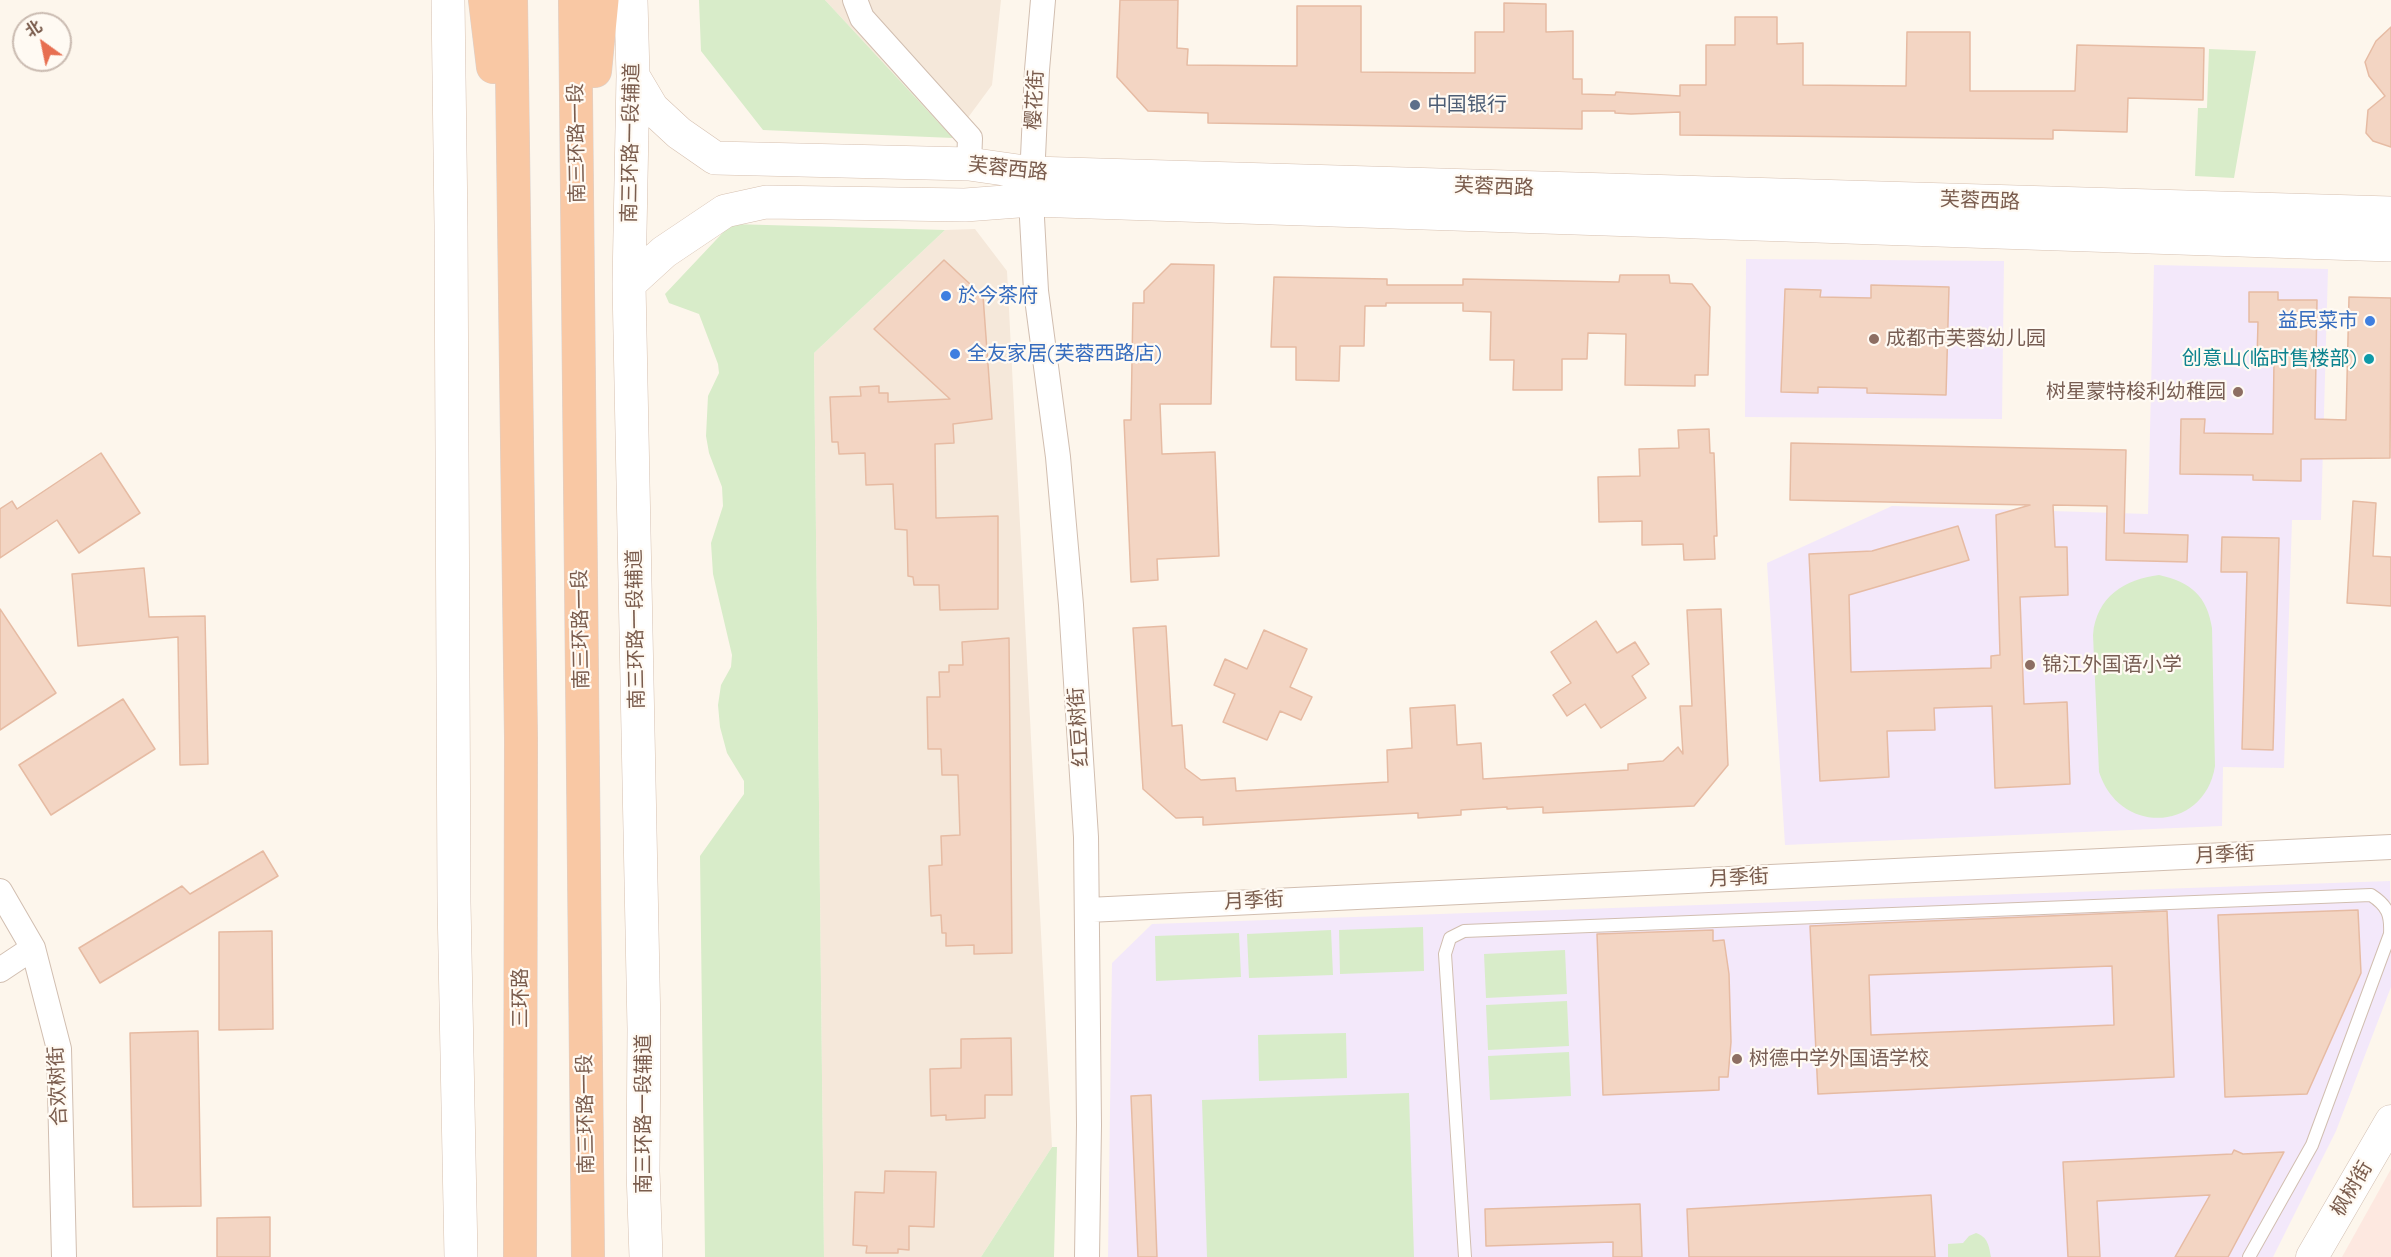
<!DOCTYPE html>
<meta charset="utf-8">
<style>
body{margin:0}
#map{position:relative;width:2391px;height:1257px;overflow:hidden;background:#fdf6ec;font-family:Quicksand,"Noto Sans SC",sans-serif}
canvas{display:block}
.north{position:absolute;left:12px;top:12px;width:60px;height:60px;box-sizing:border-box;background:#fffaf3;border:2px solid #cabbb1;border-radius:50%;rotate:327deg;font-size:16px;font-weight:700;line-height:24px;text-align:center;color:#7a5c4d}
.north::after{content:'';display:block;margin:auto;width:21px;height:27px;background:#e76f51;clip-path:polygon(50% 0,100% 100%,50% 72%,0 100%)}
</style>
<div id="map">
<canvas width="2391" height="1257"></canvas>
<div class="north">北</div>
</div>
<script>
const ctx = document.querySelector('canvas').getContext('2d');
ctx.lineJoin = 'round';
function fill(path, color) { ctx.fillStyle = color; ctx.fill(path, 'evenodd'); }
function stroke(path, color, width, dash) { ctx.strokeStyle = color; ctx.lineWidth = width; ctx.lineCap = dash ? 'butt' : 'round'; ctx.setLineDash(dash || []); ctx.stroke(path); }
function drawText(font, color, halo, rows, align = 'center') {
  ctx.font = font + ' Quicksand,"Noto Sans SC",sans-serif'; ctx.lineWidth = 4.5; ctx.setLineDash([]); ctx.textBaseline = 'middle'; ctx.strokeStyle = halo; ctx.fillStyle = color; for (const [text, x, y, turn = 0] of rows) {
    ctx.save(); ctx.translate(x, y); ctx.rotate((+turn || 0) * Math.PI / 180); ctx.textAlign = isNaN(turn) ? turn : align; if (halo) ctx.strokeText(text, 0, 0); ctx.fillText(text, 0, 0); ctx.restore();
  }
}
fill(new Path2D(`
 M825 0H1001L992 85 953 138Z
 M975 229 1007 271 1052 1147 981 1257H824L814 353 945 230Z`), '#f5e8da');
fill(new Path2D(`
 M2391 1169V1257H2342Z`), '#fde8e0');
fill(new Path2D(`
 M1746 259 2004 261 2002 419 1745 417Z
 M2154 265 2328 269 2321 520H2292L2284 768 2223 767 2222 826 1785 845 1767 563 1892 506 2148 514Z
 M2390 881 2391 987 2336 1131 2273 1257H1108L1112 963 1152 924Z`), '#f3e8fa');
fill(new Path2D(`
 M699 0H825L953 138 763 130 701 51Z
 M2209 49 2256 51 2234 178 2195 176 2198 108H2207Z
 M731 224 945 230 814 353 824 1257H705L700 856 744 794V781L727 753 720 727 718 705 721 685 731 667 732 655 713 574 711 543 723 506 722 487 709 453 706 436 708 396 719 373 718 364 699 314 669 303 665 294Z
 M2159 575C2191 582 2207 596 2212 628L2215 766C2205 831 2120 837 2099 772L2093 635C2096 597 2125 579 2159 575Z
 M1423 927 1424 971 1340 974 1339 930Z
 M1331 930 1333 975 1249 978 1247 934Z
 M1239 933 1241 977 1156 981 1155 936Z
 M1565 950 1567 994 1486 998 1484 954Z
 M1567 1001 1569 1046 1488 1050 1486 1005Z
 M1346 1033 1347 1078 1259 1081 1258 1035Z
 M1569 1052 1571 1096 1490 1100 1488 1056Z
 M1409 1093 1414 1257H1207L1202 1100Z
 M1052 1147H1057L1054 1257H981Z
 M1976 1233C1988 1237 1989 1246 1991 1257H1948V1244L1963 1243 1969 1236Z`), '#d8ecc9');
const building = new Path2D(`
 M1120 0H1178L1177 48 1188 49 1187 65 1297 66V6H1361V72L1475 73V32H1504V3L1546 4V32L1573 31V79H1582V94L1615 95 1616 92 1680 96V85H1706V45H1735V17H1777V44L1803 43V85L1906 86 1907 32H1970V91H2075L2077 45 2204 48 2203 100 2128 98 2127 132 2053 130V139L1680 135V112L1631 114 1615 113V111H1582V129L1208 123V113L1148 111 1117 77Z
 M2391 27V147L2373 141 2366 133 2368 110 2385 96 2369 76 2365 62 2376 41Z
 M944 260 983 296 992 419 953 424 954 443 935 444 936 518 998 516V609L940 610 939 585H914L913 577 908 576 907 530 895 529 893 484 866 485 865 453 839 454 838 442H832L830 397 861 396 860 387 879 386V393H888V402L950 399 874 329Z
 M1171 264 1214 265 1211 404H1160L1162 454 1215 452 1219 556 1157 559 1158 580 1131 582 1124 420H1131L1133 303H1144V291Z
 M1620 275H1669L1670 283 1692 284 1710 307 1708 375H1695V386L1625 385 1626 334 1588 333 1587 359H1562V390H1513L1514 360H1490L1491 312 1463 311V303H1386V306H1365L1364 346H1340L1339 381 1296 380V347H1271L1274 277 1387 279V285H1463V279L1619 282Z
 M1871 285 1949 287 1946 395 1867 393V388L1818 387V393L1781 392 1785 289 1821 290 1820 297 1871 298Z
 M2249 292H2278V300H2317L2315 419 2346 420 2349 297 2391 298 2390 458 2301 459V481L2253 480V475L2180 474 2181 419H2205L2204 433 2273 434 2274 360H2257L2258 322H2249Z
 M1709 429 1710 453H1714L1717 536H1714L1715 559 1684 560 1683 544 1642 545V521L1599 522 1598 477 1640 476 1639 449 1679 448 1678 430Z
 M1791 443 2126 450 2124 533 2188 535 2187 562 2106 560 2107 506 2053 505 2055 547H2067L2068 595 2020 597 2024 704 2067 702 2070 784 1995 788 1992 706 1934 708 1935 730 1887 731 1889 777 1820 781 1809 554 1872 551 1958 526 1969 560 1849 595 1851 672 1991 668V656L2000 655 1996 515 2030 505 1790 500Z
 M101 453 140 513 79 553 57 520 0 558V509L12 501 17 509Z
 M2353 501 2376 503 2373 556 2391 557V606L2347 603Z
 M2222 537 2279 538 2273 750 2242 749 2247 572H2221Z
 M144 568 149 617 205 616 208 764 180 765 178 637 78 646 72 574Z
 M0 609 56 693 0 730Z
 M1721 609 1728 765 1694 806 1543 813V807L1507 809V807L1461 810V815L1418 818V813L1203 825V817L1176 818 1143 789 1133 628 1166 626 1172 726 1182 725 1185 768 1201 780 1235 778 1236 791 1388 782 1387 750 1412 748 1410 708 1455 705 1457 745 1481 743 1483 779 1628 770V764L1663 761 1678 747 1683 754 1680 706H1692L1687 610Z
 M1596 621 1617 653 1635 642 1649 664 1632 676 1646 698 1601 728 1585 704 1567 716 1553 695 1571 683 1551 652Z
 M1264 630 1307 649 1290 687 1312 697 1301 720 1280 711 1267 740 1223 722 1235 694 1214 685 1225 659 1247 669Z
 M1009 638 1012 953 974 954V945L946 946V933H942L941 915 931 916 929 866 942 865 941 836 960 835 958 775H942L941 749H928L927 697H940L939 672H949V665H963L962 642Z
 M123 699 155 749 51 815 19 765Z
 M263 851 278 876 100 983 79 948 182 886 190 894Z
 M2358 910 2361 973 2307 1094 2225 1097 2218 915Z
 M2167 911 2174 1077 1818 1094 1810 926ZM2112 966 2114 1025 1871 1035 1869 975Z
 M1713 930V941L1724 940 1729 974 1731 1042 1728 1077H1719V1090L1603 1095 1597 934Z
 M272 931 273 1029 219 1030V932Z
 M198 1031 201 1206 133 1207 130 1033Z
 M1011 1038 1012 1095H985V1118L946 1120V1115L931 1116 930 1069 961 1068V1039Z
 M1151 1095 1157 1257H1138L1131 1096Z
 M2234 1150 2243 1154 2284 1152 2228 1257H2175L2210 1195 2097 1201 2100 1257H2068L2063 1162 2232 1154Z
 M885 1171 936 1172 934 1227 909 1226V1250L898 1249V1253H866L867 1246 853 1245 855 1192 884 1193Z
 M1931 1195 1935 1257H1689L1687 1209Z
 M1640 1204 1642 1257H1613V1242L1486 1246 1485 1209Z
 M270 1217V1257H217V1218Z`);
fill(building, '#f3d5c3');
stroke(building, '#e6bba3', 1.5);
const service = new Path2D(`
 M1465 1257 1445 954 1450 938 1464 931 2371 895C2388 906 2391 915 2390 934L2312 1145 2249 1257`);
const minor = new Path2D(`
 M855 0 862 18 970 138 969 164
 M1043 0 1037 70 1031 200 1036 291 1058 457 1071 605 1086 837 1089 1125 1087 1257
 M0 891 33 948 59 1049 64 1257
 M1088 910 2391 847
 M0 970 33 948`);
const tertiary = new Path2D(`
 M2312 1257 2391 1121`);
const secondary = new Path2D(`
 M448 0 451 225 454 902 461 1257
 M631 0 633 76 629 284 644 1029 643 1171 646 1257
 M633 76 652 108 679 133 715 158 969 164 1032 173 2391 213
 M629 284 664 252 725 211 766 202 965 205 1031 200 2391 245`);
const trunk = new Path2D(`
 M485 0 493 67
 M511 0 521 738 520 1257
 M575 0 588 1257
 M595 71 602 0`);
stroke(service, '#d1beb0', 14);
stroke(minor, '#d1beb0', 26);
stroke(tertiary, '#d1beb0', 33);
stroke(secondary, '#d6c0b0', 34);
stroke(trunk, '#dad1cd', 34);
stroke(service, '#fff', 12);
stroke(minor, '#fff', 24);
stroke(tertiary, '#fff', 32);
stroke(secondary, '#fff', 33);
stroke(trunk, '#f9c8a4', 33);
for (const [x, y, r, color] of [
 [1415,105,6,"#5c6f8a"],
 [946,296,6,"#3f7fe0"],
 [2370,321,6,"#3f7fe0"],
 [1874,339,6,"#8d6e63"],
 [955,354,6,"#3f7fe0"],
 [2369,359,6,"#0f9aa8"],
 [2238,392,6,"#8d6e63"],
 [2030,665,6,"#8d6e63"],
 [1737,1059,6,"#8d6e63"]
]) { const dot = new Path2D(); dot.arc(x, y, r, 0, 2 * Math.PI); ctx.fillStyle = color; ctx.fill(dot); stroke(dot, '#fffaf3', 2); }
drawText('20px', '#7a5c4d', '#fffaf3', [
 ["樱花街",1035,100,-87],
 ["南三环路一段",577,143,-91],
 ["南三环路一段辅道",631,143,-89],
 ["芙蓉西路",1008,169,6],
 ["芙蓉西路",1494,187,2],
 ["芙蓉西路",1980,201,2],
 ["南三环路一段",581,629,-91],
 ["南三环路一段辅道",636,629,-91],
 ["红豆树街",1079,727,-94],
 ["月季街",2225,855,-3],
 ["月季街",1739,878,-3],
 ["月季街",1254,901,-3],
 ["三环路",521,998,-90],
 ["合欢树街",58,1086,-93],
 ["南三环路一段",586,1114,-91],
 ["南三环路一段辅道",644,1114,-90],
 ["枫树街",2352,1189,-59]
]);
drawText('20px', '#4e5e75', '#fffaf3', [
 ["中国银行",1427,105]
], 'left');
drawText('20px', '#366cbe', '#fffaf3', [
 ["於今茶府",958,296],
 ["益民菜市",2358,321,"right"],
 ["全友家居(芙蓉西路店)",967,354]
], 'left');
drawText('20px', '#785e54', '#fffaf3', [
 ["成都市芙蓉幼儿园",1886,339],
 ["树星蒙特梭利幼稚园",2226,392,"right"],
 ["锦江外国语小学",2042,665],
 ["树德中学外国语学校",1749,1059]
], 'left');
drawText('20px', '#0d838f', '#fffaf3', [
 ["创意山(临时售楼部)",2357,359]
], 'right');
</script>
